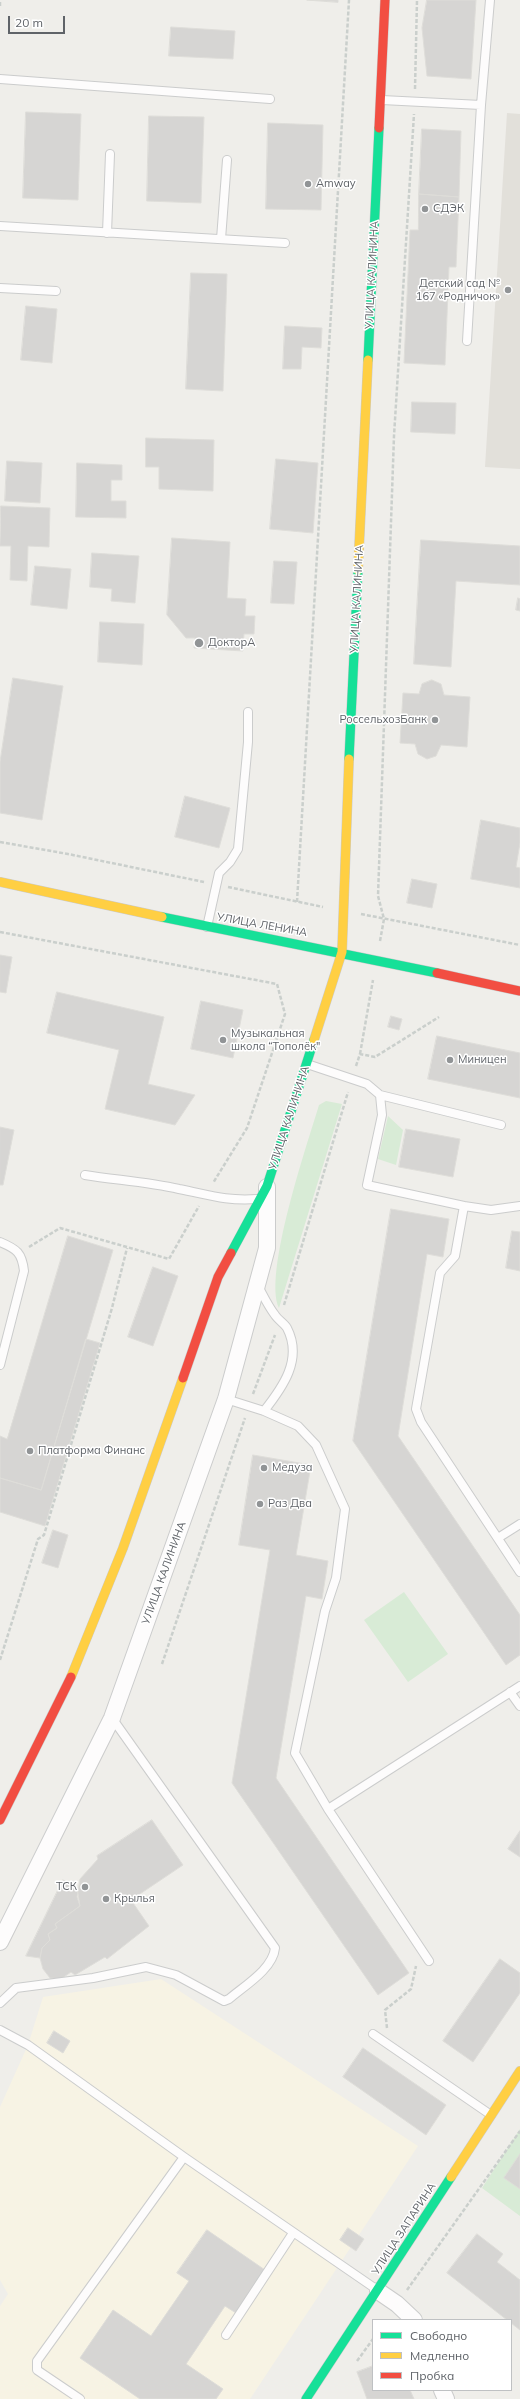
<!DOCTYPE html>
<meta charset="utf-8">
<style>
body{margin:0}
#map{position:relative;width:520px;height:2399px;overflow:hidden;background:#efeeea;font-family:Mulish,sans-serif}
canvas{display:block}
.legend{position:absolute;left:372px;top:2319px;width:140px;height:72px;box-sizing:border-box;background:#fff;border:1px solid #bfc1c3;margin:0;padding:5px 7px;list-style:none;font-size:12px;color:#5f6368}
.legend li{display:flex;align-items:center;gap:8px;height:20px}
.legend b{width:20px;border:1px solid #bfc1c3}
.scale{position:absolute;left:8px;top:16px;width:57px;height:18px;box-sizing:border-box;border:2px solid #5f6368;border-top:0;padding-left:5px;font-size:12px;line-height:14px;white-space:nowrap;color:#5f6368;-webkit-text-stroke:3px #fff;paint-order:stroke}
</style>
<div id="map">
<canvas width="520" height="2399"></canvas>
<ul class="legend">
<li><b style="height:5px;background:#16e098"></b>Свободно</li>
<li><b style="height:5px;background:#ffcf43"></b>Медленно</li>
<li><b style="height:5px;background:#f24e42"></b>Пробка</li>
</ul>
<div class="scale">20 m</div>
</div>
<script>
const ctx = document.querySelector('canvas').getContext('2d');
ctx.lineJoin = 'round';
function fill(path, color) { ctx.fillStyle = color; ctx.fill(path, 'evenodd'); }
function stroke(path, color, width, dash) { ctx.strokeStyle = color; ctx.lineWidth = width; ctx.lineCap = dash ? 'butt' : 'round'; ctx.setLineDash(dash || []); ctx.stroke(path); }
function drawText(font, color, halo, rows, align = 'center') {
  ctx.font = font + ' Mulish,sans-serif'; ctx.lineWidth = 3; ctx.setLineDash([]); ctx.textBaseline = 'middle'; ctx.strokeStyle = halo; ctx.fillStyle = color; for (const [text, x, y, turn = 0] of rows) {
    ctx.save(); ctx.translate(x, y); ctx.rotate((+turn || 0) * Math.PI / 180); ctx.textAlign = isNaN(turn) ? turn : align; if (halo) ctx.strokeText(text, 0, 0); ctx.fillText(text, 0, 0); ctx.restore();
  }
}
fill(new Path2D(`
 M161 1979 418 2146 250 2399H0V2306L8 2294 0 2280V2107L28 2045 43 1997Z`), '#f7f3e4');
fill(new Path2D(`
 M507 113 520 114V469L485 467Z`), '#e2e0da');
fill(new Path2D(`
 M326 1101 342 1104 279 1308C263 1274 307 1145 319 1105Z
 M388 1116 403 1130 396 1165 378 1159Z
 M404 1592 448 1654 408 1682 364 1620Z
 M520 2129V2216L482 2188Z`), '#d8ebd6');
const building = new Path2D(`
 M307 0H338V2Z
 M427 0H476L471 79 427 76 422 28Z
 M171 27 235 31 233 59 169 56Z
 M26 112 81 114 78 200 23 198Z
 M149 116 204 117 201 203 147 201Z
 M268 123 323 125 321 210 266 209Z
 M422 129 461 131 459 197 419 194Z
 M419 194 459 197 456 267H449L445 365 404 363 410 230H418Z
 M191 273 227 274 223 391 186 389Z
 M26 306 57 309 52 363 21 360Z
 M285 326 322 328 321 348 302 347 301 369H283Z
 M412 402 456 403 455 434 411 432Z
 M146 438 214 440 213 491 159 489V467H146Z
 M276 459 318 463 313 533 270 529Z
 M7 461 42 463 40 503 5 501Z
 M77 463 122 465V480H111V501H126V518L76 517Z
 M1 506 50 508 49 547 28 546 27 581 10 580 11 546H0Z
 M172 538 230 542 227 598 246 599 245 616H255L254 634H244L243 651 194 648 195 638H186L167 615Z
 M421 540 520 546V585L456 581 451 667 414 664Z
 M92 553 139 556 135 603 111 601 112 589 90 587Z
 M274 561 297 562 294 604 271 603Z
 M35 566 71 569 67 609 31 605Z
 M518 598 520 599V611L516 610Z
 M100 622 144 624 142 665 98 662Z
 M13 678 63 686 42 820 0 813V762Z
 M432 680 441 684 444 695 470 697 467 747 441 745 436 756 427 759 418 754 415 744 400 743 403 693 419 694 422 684Z
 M185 796 230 808 219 848 175 837Z
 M481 820 520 828V843L516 867 520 868V888L471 879Z
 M412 879 437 884 432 908 407 903Z
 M0 955 12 957 6 993 0 992Z
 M57 992 164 1017 148 1084 195 1095 175 1125 105 1109 119 1050 47 1033Z
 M201 1001 243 1010 233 1058 191 1049Z
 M391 1016 402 1019 399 1030 388 1027Z
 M437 1036 520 1053V1098L428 1079Z
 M0 1127 14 1130 3 1185H0Z
 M406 1129 460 1139 453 1177 399 1167Z
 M391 1209 449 1219 443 1257 427 1254 398 1436 520 1615V1655L506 1665 353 1441Z
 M512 1231 520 1232V1271L506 1268Z
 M68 1236 113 1250 41 1490 0 1478V1436L7 1439Z
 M153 1267 178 1276 153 1346 128 1337Z
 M86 1339 100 1343 45 1526 0 1512V1478L41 1490Z
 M253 1455 311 1465 296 1555 328 1561 322 1599 306 1596 276 1778 409 1973 378 1995 232 1783 270 1550 239 1545Z
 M53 1530 68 1535 58 1568 42 1563Z
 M152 1820 183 1865 131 1900 149 1926 107 1959 105 1957 75 1975 71 1972 61 1979 50 1978 43 1969 40 1958 42 1948 50 1940 48 1934 57 1928 55 1924 80 1906 77 1897 80 1879 98 1859 97 1856Z
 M520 1831V1857L508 1849Z
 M63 1880 77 1887 80 1906 55 1924 57 1928 48 1934 50 1940 42 1948 40 1958 26 1956Z
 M500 1959 520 1973V1993L473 2062 443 2041Z
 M54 2031 70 2041 63 2053 47 2043Z
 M363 2048 446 2105 426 2135 343 2077Z
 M520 2154V2189L504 2178Z
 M348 2228 364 2239 356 2251 340 2240Z
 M207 2230 265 2270 236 2313 225 2306 186 2364 223 2389 216 2399H140L80 2358 113 2310 151 2336 189 2281 177 2273Z
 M477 2234 503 2254 497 2262 520 2280V2330L511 2323V2320H507L447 2273Z
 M373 2366V2390H410L414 2399H367L357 2372Z`);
fill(building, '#d6d5d3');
stroke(building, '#deddd9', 1);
const lane = new Path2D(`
 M0 79 270 99
 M382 100 481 105
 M0 226 285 243
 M107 233 110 154
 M221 239 227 160
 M0 288 56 291
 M467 341 481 105 490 0
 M207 927 219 873 230 862 238 849 248 742V712
 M307 1064 367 1084 380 1095 382 1115 367 1185 464 1206 455 1256 440 1273 416 1409 421 1422 520 1572
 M380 1095 501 1125
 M85 1175C116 1180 148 1182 179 1189 210 1195 224 1201 257 1199
 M464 1206 491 1210 520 1206
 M0 1242C17 1249 22 1253 24 1271L0 1365
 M258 1286C263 1295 268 1306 275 1315 278 1320 284 1323 287 1328 303 1359 283 1387 264 1411
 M226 1399 264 1411 298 1426 316 1445 345 1509 336 1578 325 1611 295 1753 328 1809 429 1961
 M498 1538 520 1524
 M510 1692 520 1706
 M328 1809 520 1686
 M0 2003 16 1988 93 1978 146 1967 176 1975 224 2001 229 1999C244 1986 273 1969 275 1948L112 1718
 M0 2030 28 2045 184 2157 376 2289
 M373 2034 491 2115
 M226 2335 293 2233
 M80 2399 37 2370V2361L184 2157`);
const street = new Path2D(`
 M0 1942 112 1718 226 1399 267 1248V1187
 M378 2291 397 2304 414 2320
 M442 2390 446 2399`);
const fast = new Path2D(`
 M368 360 379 128
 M349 759 358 570
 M162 917 437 973
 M231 1253 267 1186 314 1040
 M306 2399 451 2177`);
const slow = new Path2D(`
 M358 570 368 360
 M0 882 162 917
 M314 1040 342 952 349 759
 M71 1677 123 1548 183 1378
 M451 2177 520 2071`);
const jam = new Path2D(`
 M379 128 385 0
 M437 973 520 991
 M183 1378 218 1277 231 1253
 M0 1820 71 1677`);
stroke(lane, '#cbcccc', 10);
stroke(street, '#cbcccc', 18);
stroke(fast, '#cacacb', 10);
stroke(slow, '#cacacb', 10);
stroke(jam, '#cacacb', 10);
stroke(new Path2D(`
 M0 6V0
 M415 89 417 0
 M0 842 68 854 204 882
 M228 887 323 907
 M297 902 349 0
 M361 914 520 945
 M0 932 277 984 285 1014 247 1128 213 1183
 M380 941 384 919 378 896 394 436 414 114
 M360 1054 373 980
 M356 1066 360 1054 375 1057 439 1017
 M29 1247 60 1228 169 1259 199 1206
 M284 1305 348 1092
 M253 1394 275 1335
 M0 1660 38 1539 44 1535 112 1308 127 1248
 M162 1664 245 1418
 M387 2028 385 2010 411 1989 416 1966
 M407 2290 520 2131
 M357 2361 373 2339`), '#cacfcc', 2.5, [4, 2]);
stroke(lane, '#fdfcfc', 8);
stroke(street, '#fdfcfc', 16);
stroke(fast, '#16e098', 9);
stroke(slow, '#ffcf43', 9);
stroke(jam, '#f24e42', 9);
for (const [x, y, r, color] of [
 [308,184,4,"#919496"],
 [425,209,4,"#919496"],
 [508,290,4,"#919496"],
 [199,643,5,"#919496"],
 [435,720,4,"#919496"],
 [223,1040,4,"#919496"],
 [450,1060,4,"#919496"],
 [30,1451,4,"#919496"],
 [264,1468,4,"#919496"],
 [260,1504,4,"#919496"],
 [85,1887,4,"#919496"],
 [106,1899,4,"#919496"]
]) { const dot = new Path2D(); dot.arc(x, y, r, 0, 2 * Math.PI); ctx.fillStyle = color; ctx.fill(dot); stroke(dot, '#fff', 1.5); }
drawText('11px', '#5f6368', '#fff', [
 ["Amway",316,184],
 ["СДЭК",433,209],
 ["Детский сад №",500,284,"right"],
 ["167 «Родничок»",500,297,"right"],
 ["ДокторА",208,643],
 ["РоссельхозБанк",427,720,"right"],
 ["Музыкальная",231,1034],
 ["школа “Тополёк\"",231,1047],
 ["Миницен",458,1060],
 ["Платформа Финанс",38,1451],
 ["Медуза",272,1468],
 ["Раз Два",268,1504],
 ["ТСК",77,1887,"right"],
 ["Крылья",114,1899]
], 'left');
drawText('11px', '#5f6368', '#fff', [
 ["УЛИЦА КАЛИНИНА",372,275,-87],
 ["УЛИЦА КАЛИНИНА",357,599,-87],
 ["УЛИЦА ЛЕНИНА",262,925,10],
 ["УЛИЦА КАЛИНИНА",289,1118,-72],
 ["УЛИЦА КАЛИНИНА",164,1573,-70],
 ["УЛИЦА ЗАПАРИНА",404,2229,-57]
]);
</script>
